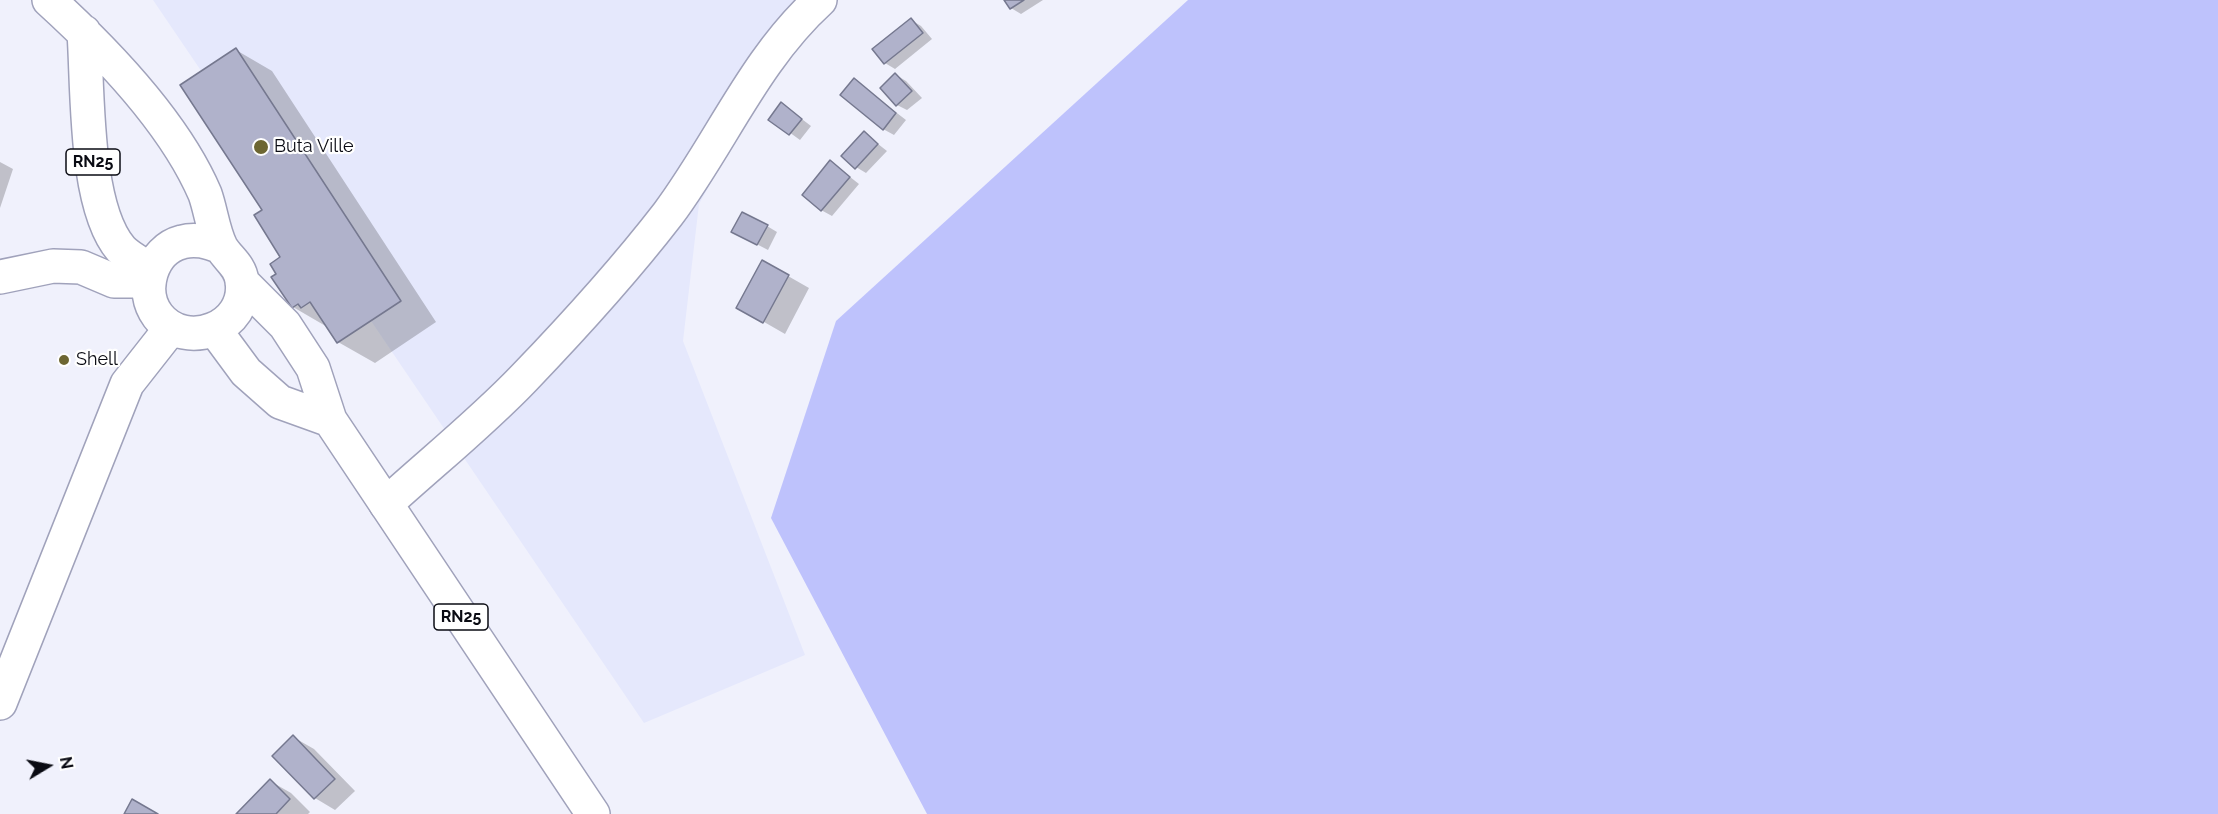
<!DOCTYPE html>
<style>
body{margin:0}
#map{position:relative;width:2218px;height:814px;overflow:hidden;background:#f0f1fc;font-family:Raleway,sans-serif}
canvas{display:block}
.north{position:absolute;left:18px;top:736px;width:60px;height:60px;-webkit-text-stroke:4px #fff;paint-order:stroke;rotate:80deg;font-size:16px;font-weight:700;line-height:24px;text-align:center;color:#0a0b13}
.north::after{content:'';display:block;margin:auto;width:21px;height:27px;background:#0a0b13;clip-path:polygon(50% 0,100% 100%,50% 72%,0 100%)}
</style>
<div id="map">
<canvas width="2218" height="814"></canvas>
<div class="north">N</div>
</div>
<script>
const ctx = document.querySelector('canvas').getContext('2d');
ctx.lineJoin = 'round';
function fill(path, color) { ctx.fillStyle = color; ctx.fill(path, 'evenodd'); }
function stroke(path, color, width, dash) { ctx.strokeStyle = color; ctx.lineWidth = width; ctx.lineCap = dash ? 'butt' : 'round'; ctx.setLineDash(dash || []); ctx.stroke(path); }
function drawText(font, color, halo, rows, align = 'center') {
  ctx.font = font + ' Raleway,sans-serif'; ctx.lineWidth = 4.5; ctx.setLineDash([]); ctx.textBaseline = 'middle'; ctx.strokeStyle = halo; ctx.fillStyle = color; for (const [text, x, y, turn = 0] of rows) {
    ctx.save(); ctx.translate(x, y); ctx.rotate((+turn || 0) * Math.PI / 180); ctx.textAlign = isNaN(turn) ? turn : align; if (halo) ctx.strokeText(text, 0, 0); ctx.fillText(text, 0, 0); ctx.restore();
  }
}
fill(new Path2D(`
 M153 0H837L790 41 699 204 683 341 805 655 644 723Z`), '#e5e8fc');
fill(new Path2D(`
 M1188 0H2218V814H927L771 518 836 321Z`), '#bec2fc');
fill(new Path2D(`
 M1006 0H1043L1021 14 1011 8Z
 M911 20 921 26 932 39 895 69 885 63Z
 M236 50 272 71 436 322 375 363 338 342 329 328 293 307 278 274 282 257 264 211Z
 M896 75 906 81 922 98 907 110 897 105Z
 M854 80 906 120 894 135 883 129Z
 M782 104 811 126 800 140 771 119Z
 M864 133 887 151 866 173 856 167Z
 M0 162 13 169 0 208Z
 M831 162 859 184 832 216 821 210Z
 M767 226 777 232 768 250 743 237Z
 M788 276 809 288 785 334 738 307Z
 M293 737 314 749 355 791 335 810 315 798Z
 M270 781 291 793 310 812 308 814H238Z`), '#0003');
const building = new Path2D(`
 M1004 0H1024L1010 9Z
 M911 18 923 33 884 64 872 49Z
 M236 48 401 301 337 343 310 302 301 308 298 304 292 308 271 277 276 274 270 264 280 257 254 215 262 210 180 85Z
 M895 73 912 91 896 106 880 88Z
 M854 78 896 113 883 130 840 95Z
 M781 102 802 119 789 135 768 120Z
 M864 131 878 144 855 169 841 156Z
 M830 160 850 177 821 211 802 195Z
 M742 212 768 225 757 245 731 232Z
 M762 260 789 275 763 323 736 308Z
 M293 735 335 779 314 799 272 756Z
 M270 779 290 799 276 814H236Z
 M132 799 158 814H124Z`);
fill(building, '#b0b2cb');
stroke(building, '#75788f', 1.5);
const minor = new Path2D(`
 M386 504C432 462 481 423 524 378 574 326 624 271 668 214 721 143 754 60 820 0`);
const tertiary = new Path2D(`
 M0 277 53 266 81 267 114 281H149
 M0 703 127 384 171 328`);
const primary = new Path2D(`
 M49 0C105 51 175 124 205 194 211 211 213 231 221 247 228 259 240 265 242 281 249 327 186 352 158 316 139 291 151 250 182 242 196 238 208 242 221 247
 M84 32C88 89 84 206 121 249 128 257 142 264 151 270
 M242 282 285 325 313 368 330 420 593 814
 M215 330 246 372 280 402 330 420`);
stroke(minor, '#a0a2bb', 36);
stroke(tertiary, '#a0a2bb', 36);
stroke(primary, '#a0a2bb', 36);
stroke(minor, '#fff', 33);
stroke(tertiary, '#fff', 33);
stroke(primary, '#fff', 33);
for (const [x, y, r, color] of [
 [261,147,8,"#6d6632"],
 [64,360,6,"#6d6632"]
]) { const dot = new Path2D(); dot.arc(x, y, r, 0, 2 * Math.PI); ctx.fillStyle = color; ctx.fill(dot); stroke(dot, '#fff', 2); }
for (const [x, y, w] of [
 [93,162,54],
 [461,617,54]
]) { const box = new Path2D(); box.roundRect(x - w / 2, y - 13, w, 26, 4.5); ctx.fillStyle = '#fff'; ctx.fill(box); stroke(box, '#0a0b13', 1.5); }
drawText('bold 16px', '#0a0b13', null, [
 ["RN25",93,162],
 ["RN25",461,617]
]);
drawText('18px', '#0a0b13', '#fff', [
 ["Buta Ville",274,147],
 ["Shell",76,360]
], 'left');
</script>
